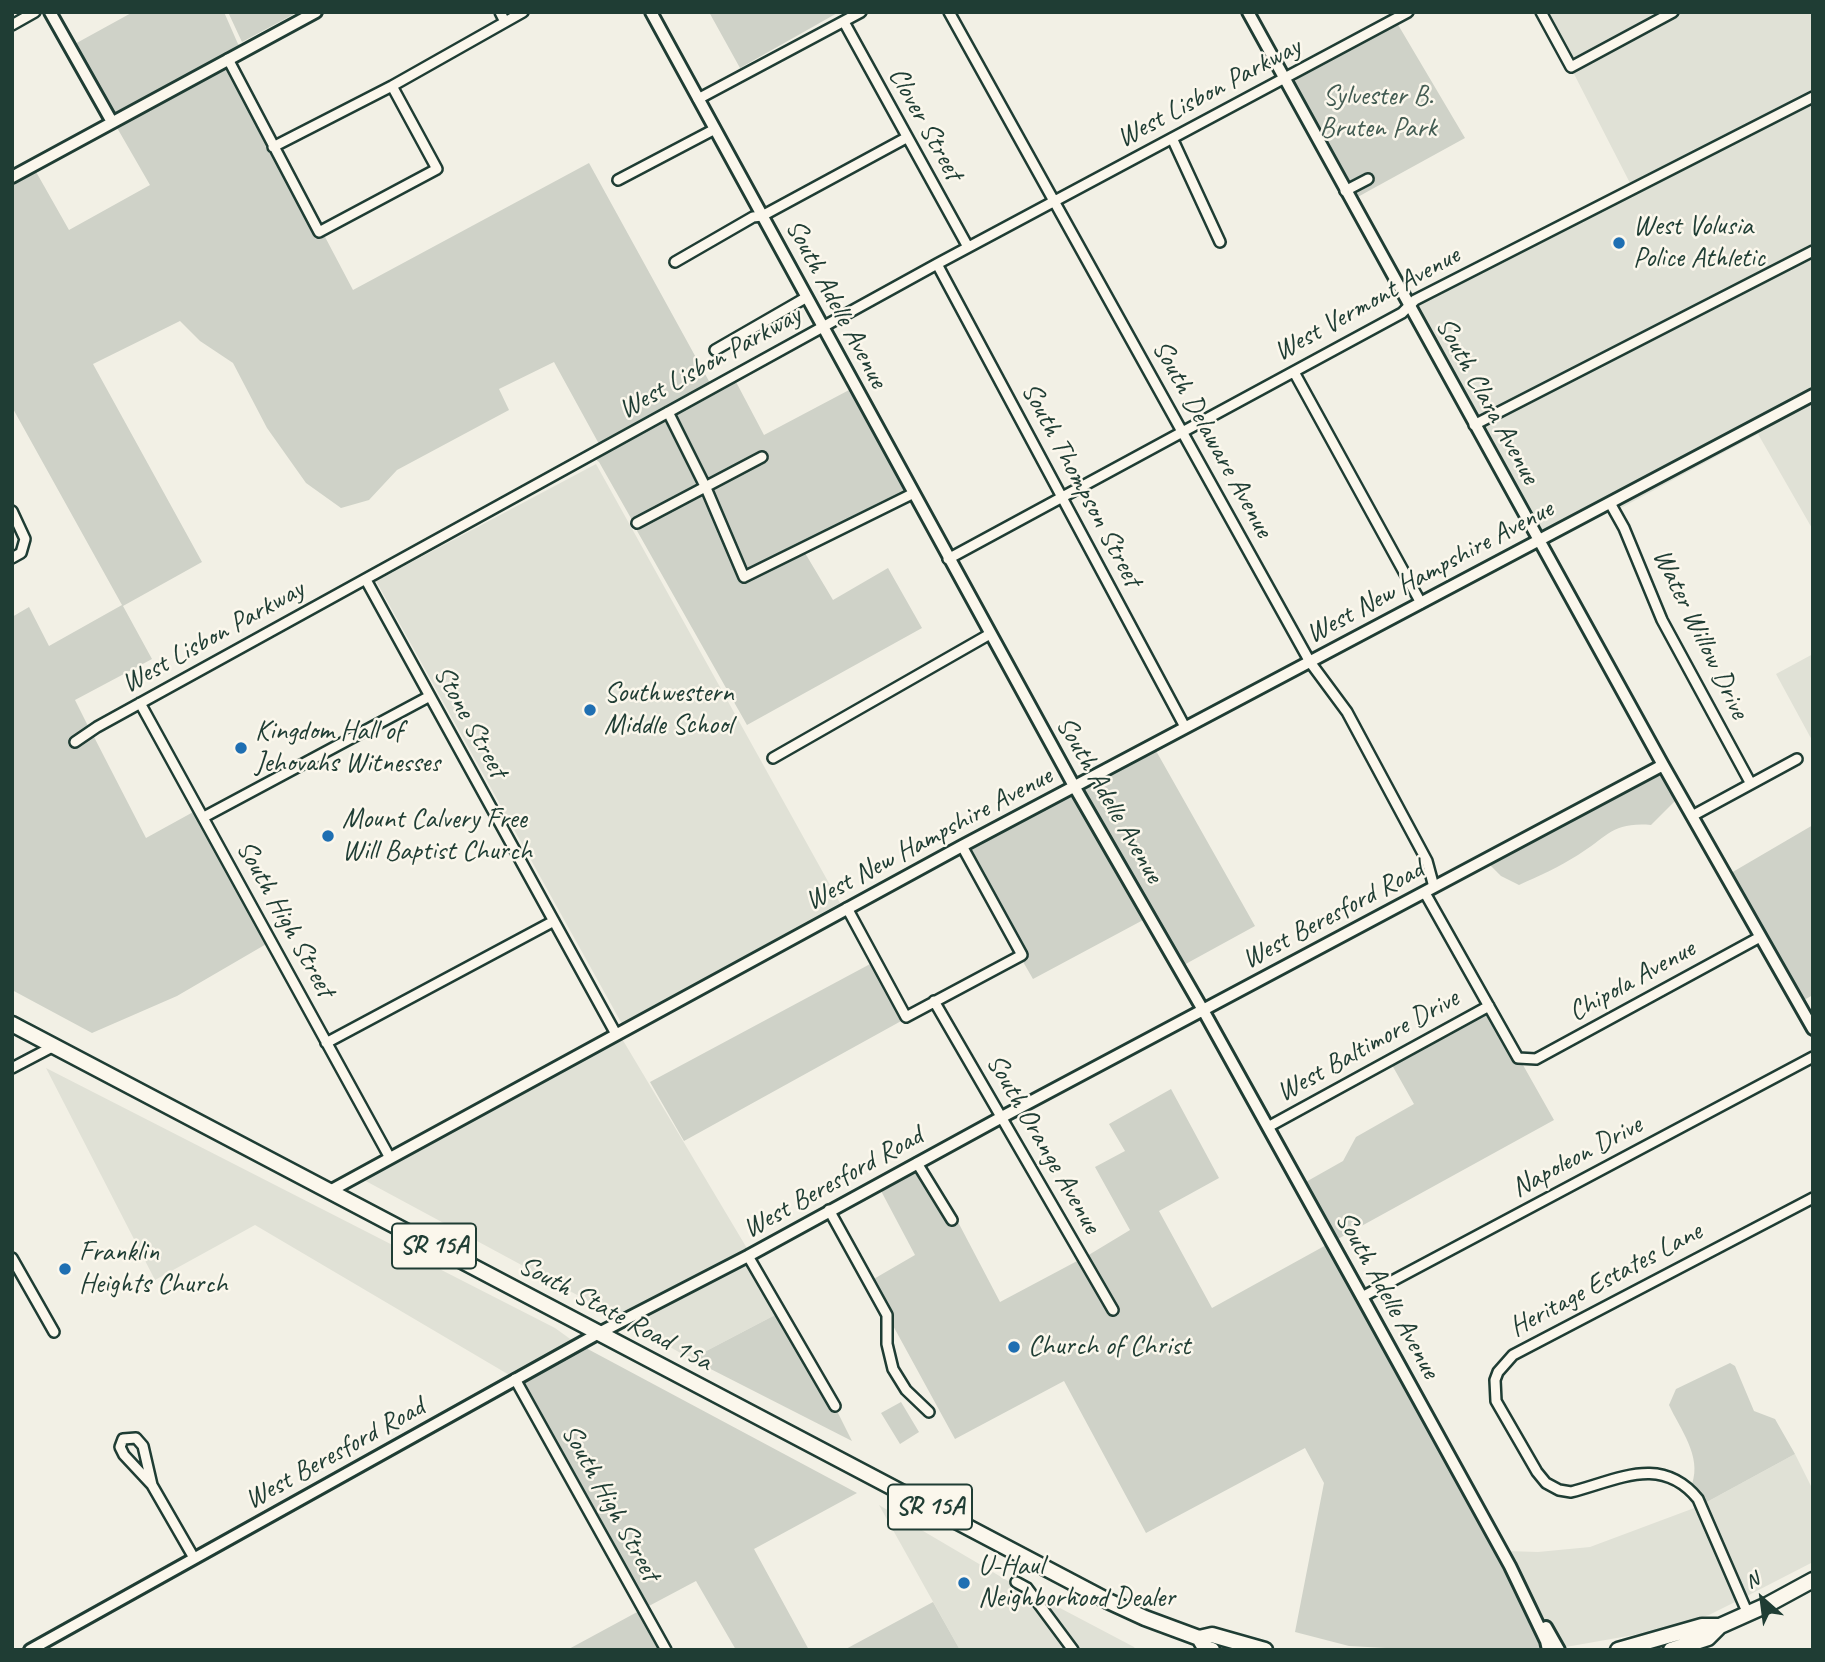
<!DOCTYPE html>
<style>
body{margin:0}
#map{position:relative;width:1825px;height:1662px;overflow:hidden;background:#f2f0e5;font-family:Caveat,sans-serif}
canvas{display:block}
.frame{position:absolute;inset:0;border:14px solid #1f3d34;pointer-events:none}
.north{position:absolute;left:1727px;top:1564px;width:70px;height:70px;-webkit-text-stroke:5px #fbf7ec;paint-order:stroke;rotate:332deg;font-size:19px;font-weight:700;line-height:28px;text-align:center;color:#1f3d34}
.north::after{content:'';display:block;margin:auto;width:24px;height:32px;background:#1f3d34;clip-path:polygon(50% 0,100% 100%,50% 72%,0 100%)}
</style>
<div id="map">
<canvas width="1825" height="1662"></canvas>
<div class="frame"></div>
<div class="north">N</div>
</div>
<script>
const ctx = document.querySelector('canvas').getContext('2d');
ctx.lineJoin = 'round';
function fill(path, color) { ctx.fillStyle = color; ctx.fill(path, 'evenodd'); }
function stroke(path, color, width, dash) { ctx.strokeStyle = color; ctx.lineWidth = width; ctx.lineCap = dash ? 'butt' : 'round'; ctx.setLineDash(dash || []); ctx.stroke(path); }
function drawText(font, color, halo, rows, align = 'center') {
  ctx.font = font + ' Caveat,sans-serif'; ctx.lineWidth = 5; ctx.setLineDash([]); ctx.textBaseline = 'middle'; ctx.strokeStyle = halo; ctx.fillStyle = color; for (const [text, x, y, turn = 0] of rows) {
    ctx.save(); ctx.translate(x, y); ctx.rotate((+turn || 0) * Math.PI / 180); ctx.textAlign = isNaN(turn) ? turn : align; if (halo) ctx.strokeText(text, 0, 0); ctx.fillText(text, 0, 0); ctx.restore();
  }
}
fill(new Path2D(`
 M1546 12H1662L1572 61Z
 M1684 12H1813V92L1631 185 1573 72Z
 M1813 103V245L1476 419 1415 308 1418 305Z
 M1813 256V390L1539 534 1481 427Z
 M1813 401V530L1758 434 1619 509 1616 505Z
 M596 464 840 903 622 1024 376 581Z
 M1813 654V742L1776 674Z
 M621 1037 748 1250 618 1317 362 1179Z
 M46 1068 555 1328 573 1341 511 1376 255 1225 155 1280Z
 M747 1262 777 1314 691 1359 628 1323Z
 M1795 1454 1813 1490V1562L1745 1597 1705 1503Z
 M879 1505 1025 1591 1067 1650H960Z
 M1697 1507 1737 1601 1709 1615 1651 1632 1560 1648 1507 1551 1538 1552 1590 1547Z
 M1041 1598 1134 1647 1136 1650H1078Z`), '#e0e1d6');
fill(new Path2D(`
 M133 12H224L238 44 242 46 114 116 73 45Z
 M228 12H298L242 42Z
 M709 12H839L740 68Z
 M1397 23 1465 138 1354 199 1292 86 1299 76Z
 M226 66 318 238 324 235 353 290 589 163 710 383 599 444 554 362 499 389 509 410 397 470 369 500 341 508 306 483 267 428 233 363 200 341 180 321 93 364 202 562 123 606 152 659 75 700 88 726 69 740 74 748 93 735 146 838 195 811 268 943 177 996 92 1033 12 990V617L29 607 49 646 122 605 12 407V183L35 170 69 230 150 185 116 126Z
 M735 380 764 435 851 389 906 491 746 570 712 490 768 459 763 451 707 481 674 414Z
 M666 418 700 485 632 520 599 462 594 458Z
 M704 494 742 583 805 553 833 600 888 568 922 628 747 725 636 529Z
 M1155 749 1255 926 1182 966 1080 789Z
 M1661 772 1677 799 1651 825C1611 822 1608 837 1578 855 1559 867 1539 876 1519 885L1501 876 1489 864Z
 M1072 793 1145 919 1033 979 1022 960 1028 956 968 849Z
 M1813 825V995L1804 1000 1731 873Z
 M872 963 903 1020 684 1141 650 1082Z
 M1488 1012 1514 1060 1523 1065 1554 1120 1336 1240 1304 1183 1343 1161 1356 1137 1414 1104 1392 1065Z
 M1171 1089 1219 1178 1159 1211 1212 1308 1328 1244 1550 1649 1423 1650 1349 1646 1295 1632 1324 1483 1305 1448 1146 1533 1064 1381 955 1439 891 1322 872 1280 915 1255 880 1189 916 1169 951 1226 958 1222 1000 1302 1079 1260 1112 1316 1119 1311 1087 1256 1130 1230 1095 1167 1125 1151 1109 1124Z
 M777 1314 833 1413 837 1411 852 1441 691 1359Z
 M584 1347 857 1493 754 1549 809 1650H736L696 1581 647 1607 521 1382Z
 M1730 1363 1735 1366 1754 1411 1775 1419 1795 1454 1705 1503 1692 1484C1702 1456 1680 1429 1669 1405L1676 1389Z
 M901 1402 919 1432 900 1444 881 1413Z
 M933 1602 960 1650H844Z
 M639 1611 661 1650H567Z`), '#cfd2c8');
const minor = new Path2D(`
 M500 12 505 22
 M949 12 1310 662 1347 712 1427 861 1434 887
 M1541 12 1571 67 1673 12
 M844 22 968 247
 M12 25 35 12
 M228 59 319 232 437 169 392 86
 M698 99 861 12
 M1172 138 1220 242
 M273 147 392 86 523 12
 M618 180 715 129
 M1345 191 1368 179
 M675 262 753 217 762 216 906 138
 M937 264 1185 727
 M715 350 807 297
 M1294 372 1421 603
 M668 412 706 488 744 577 912 494
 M1474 425 1813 251
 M1610 503 1624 528 1662 620 1751 784
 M12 511 25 539 21 553 12 558
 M637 523 762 457
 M948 559 1402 313 1415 300 1813 97
 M366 580 616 1034
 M140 703 390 1158
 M75 742 97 727 937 264 1408 12
 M773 758 990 634
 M1692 816 1797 759
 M204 817 430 696
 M1425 893 1518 1058 1536 1059 1760 937
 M847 908 906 1017 1022 955 962 846
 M934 1001 1113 1310
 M326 1043 554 921
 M12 1068 54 1046
 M1268 1127 1489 1006
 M917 1163 952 1220
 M829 1210 887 1315V1344L893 1369 906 1390 929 1412
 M748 1256 835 1406
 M12 1258 54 1332
 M1362 1297 1813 1057
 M515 1379 666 1650
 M152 1485 143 1446 136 1438 123 1439 120 1447 124 1455 152 1485 194 1558
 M1016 1582 1027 1588 1073 1650
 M1748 1614 1698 1499C1661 1454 1618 1480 1571 1492L1559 1490 1546 1483 1537 1472 1496 1401 1495 1380 1498 1372 1513 1355 1813 1198`);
const tertiary = new Path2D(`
 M50 12 112 122
 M651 12 1074 786 1203 1010 1362 1297 1510 1566 1546 1641 1548 1650
 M1248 12 1663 765 1813 1029
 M12 177 316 12
 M330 1191 962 846 1813 395
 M1546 1627 1559 1650
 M30 1650 599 1333 748 1256 1002 1117 1663 765`);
const trunk = new Path2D(`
 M12 1024 1108 1601 1145 1618 1199 1638 1212 1635 1265 1650
 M1199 1638 1205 1648 1212 1650
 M1618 1650 1702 1626H1720
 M1671 1650 1708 1638 1720 1626 1767 1605 1813 1580`);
stroke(minor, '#1f3d34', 14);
stroke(tertiary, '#1f3d34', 16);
stroke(trunk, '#1f3d34', 19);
stroke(minor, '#fbf7ec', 9);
stroke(tertiary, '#fbf7ec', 10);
stroke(trunk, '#fbf7ec', 14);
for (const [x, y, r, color] of [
 [1619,243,7,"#1f6fb2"],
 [590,710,7,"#1f6fb2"],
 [241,748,7,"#1f6fb2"],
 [328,836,7,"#1f6fb2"],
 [65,1269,7,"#1f6fb2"],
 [1014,1347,7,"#1f6fb2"],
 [964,1583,7,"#1f6fb2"]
]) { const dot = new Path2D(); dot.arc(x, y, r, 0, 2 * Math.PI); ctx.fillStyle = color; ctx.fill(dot); stroke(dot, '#fbf7ec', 2.5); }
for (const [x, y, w] of [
 [434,1246,84],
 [930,1507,84]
]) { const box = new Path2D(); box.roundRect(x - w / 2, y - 22.5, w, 45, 5); ctx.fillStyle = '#fbf7ec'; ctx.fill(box); stroke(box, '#1f3d34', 2); }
drawText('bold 26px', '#1f3d34', null, [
 ["SR 15A",434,1246],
 ["SR 15A",930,1507]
]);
drawText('28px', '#1f3d34', '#fbf7ec', [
 ["West Lisbon Parkway",1209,93,-28],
 ["Clover Street",925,124,61],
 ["South Adelle Avenue",836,304,62],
 ["West Vermont Avenue",1367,304,-29],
 ["West Lisbon Parkway",710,363,-29],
 ["South Clara Avenue",1487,401,61],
 ["South Delaware Avenue",1212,439,61],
 ["South Thompson Street",1081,485,62],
 ["West New Hampshire Avenue",1430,572,-28],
 ["Water Willow Drive",1700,634,64],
 ["West Lisbon Parkway",213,637,-29],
 ["Stone Street",470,722,61],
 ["South Adelle Avenue",1109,800,60],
 ["West New Hampshire Avenue",929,839,-28],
 ["West Beresford Road",1333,915,-28],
 ["South High Street",285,919,61],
 ["Chipola Avenue",1632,981,-29],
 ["West Baltimore Drive",1368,1046,-29],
 ["South Orange Avenue",1043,1144,60],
 ["Napoleon Drive",1577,1157,-28],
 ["West Beresford Road",833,1183,-29],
 ["Heritage Estates Lane",1606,1280,-28],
 ["South Adelle Avenue",1387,1295,61],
 ["South State Road 15a",615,1314,28],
 ["West Beresford Road",335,1454,-29],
 ["South High Street",610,1503,61]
]);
drawText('28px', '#425b52', '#fbf7ec', [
 ["Sylvester B.",1378,97],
 ["Bruten Park",1378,129]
]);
drawText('28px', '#1f3d34', '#fbf7ec', [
 ["West Volusia",1633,227],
 ["Police Athletic",1633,259],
 ["Southwestern",604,694],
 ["Middle School",604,726],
 ["Kingdom Hall of",255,732],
 ["Jehovahs Witnesses",255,764],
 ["Mount Calvery Free",342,820],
 ["Will Baptist Church",342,852],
 ["Franklin",79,1253],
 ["Heights Church",79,1285],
 ["Church of Christ",1028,1347],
 ["U-Haul",978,1567],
 ["Neighborhood Dealer",978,1599]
], 'left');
</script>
